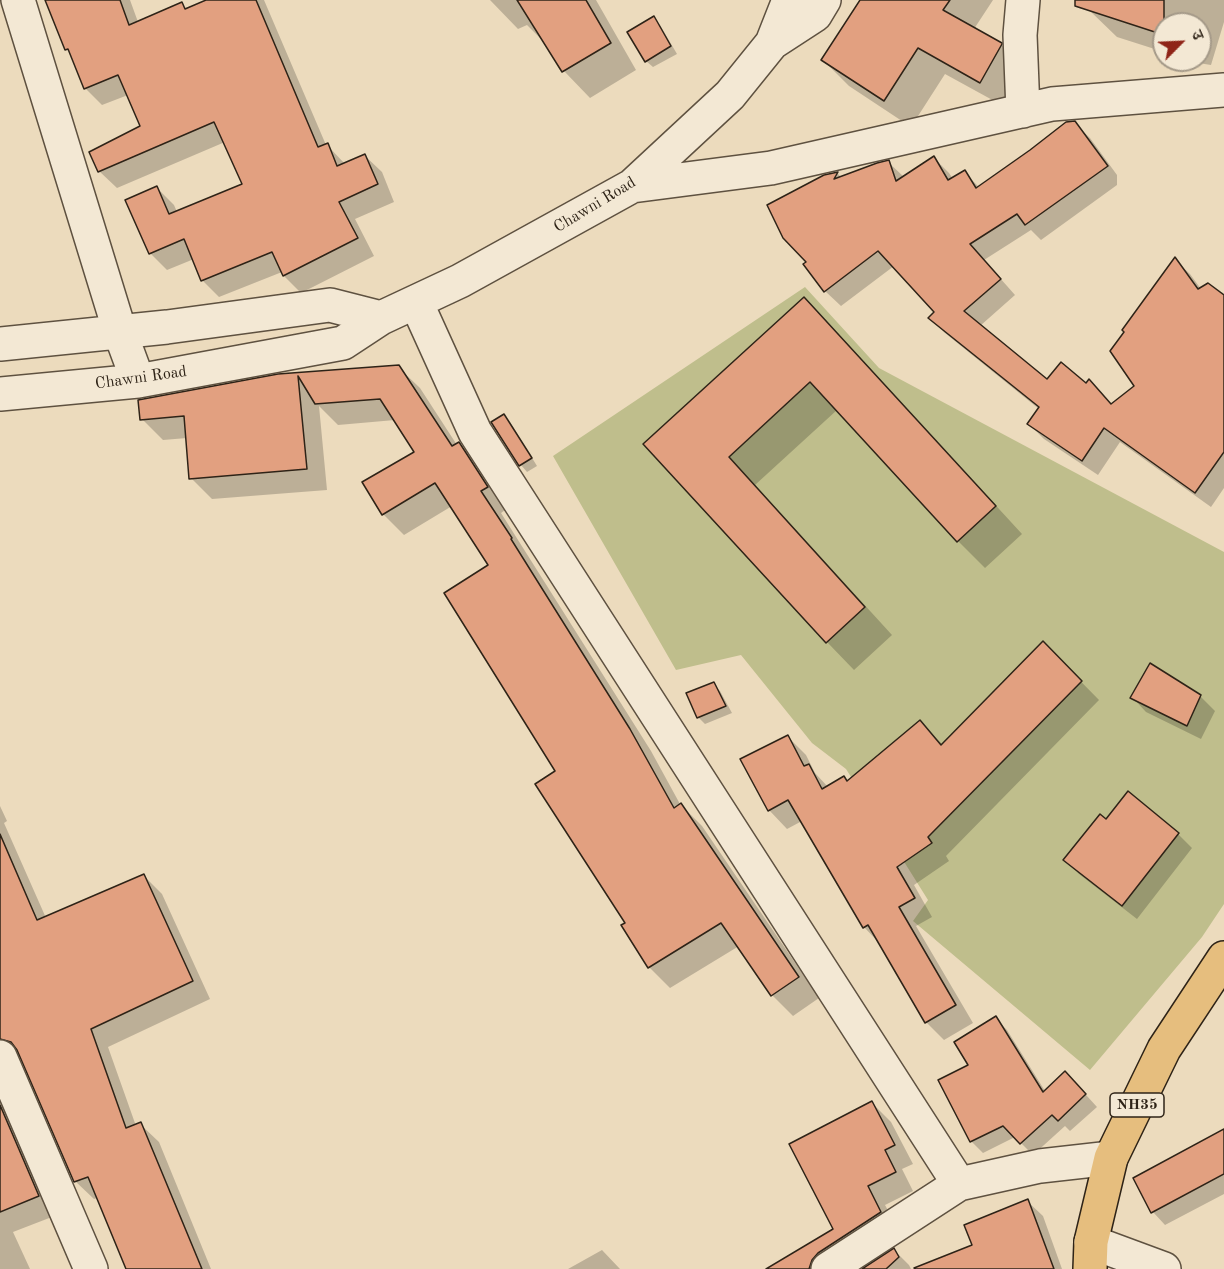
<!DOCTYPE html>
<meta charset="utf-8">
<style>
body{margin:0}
#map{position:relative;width:1224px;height:1269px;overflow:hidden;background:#ecdbbd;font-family:"Old Standard TT","Noto Serif Devanagari",serif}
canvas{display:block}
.north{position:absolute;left:1152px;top:12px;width:60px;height:60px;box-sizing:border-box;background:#f3e8d4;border:2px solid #a49988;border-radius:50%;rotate:66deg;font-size:16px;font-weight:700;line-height:24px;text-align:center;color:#2e2317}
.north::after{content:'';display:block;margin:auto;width:21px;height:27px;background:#8f2418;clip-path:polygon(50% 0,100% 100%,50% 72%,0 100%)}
</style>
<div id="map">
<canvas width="1224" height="1269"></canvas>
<div class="north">उ</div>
</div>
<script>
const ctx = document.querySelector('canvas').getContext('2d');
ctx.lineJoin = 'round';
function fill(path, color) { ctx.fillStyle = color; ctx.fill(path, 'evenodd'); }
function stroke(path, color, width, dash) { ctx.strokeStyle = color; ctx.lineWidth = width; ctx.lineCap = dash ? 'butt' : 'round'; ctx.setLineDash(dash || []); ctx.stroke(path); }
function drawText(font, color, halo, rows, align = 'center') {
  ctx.font = font + ' "Old Standard TT",serif'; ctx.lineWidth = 6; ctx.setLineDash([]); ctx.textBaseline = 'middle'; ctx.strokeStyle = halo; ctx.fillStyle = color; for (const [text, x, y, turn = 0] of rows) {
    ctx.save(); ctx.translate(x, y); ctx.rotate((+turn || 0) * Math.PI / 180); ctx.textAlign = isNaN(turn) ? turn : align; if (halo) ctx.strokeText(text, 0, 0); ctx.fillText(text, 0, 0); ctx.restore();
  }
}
fill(new Path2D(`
 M805 287 879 368 1224 552V904L1202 937 1090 1070 913 921 928 900 846 769 812 743 741 655 676 670 553 456Z`), '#bfbe8c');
fill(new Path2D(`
 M47 0H130L138 22 181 4 187 9 210 0H264L326 145H327L345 164 364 155 382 172 394 202 355 219 374 256 301 293 284 276 282 272 219 297 202 280 194 259 167 270 150 253 157 188 174 205 177 212 243 185 225 142 117 188 99 171 142 127 128 95 102 105 85 88 72 54 66 49Z
 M490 0H596L636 70 590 98 564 71 547 45 527 25 518 29Z
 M861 0H993L974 29 1001 44 1027 71 1007 108 945 74 911 127 849 86 823 60Z
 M1093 0H1224V22L1211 65 1198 63 1188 60H1200V24H1164V52L1117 37 1089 10Z
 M654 18 660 25 677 54 653 67 646 61Z
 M1074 123 1090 138 1117 175V185L1041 240 1031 230 984 260 1015 295 980 326 1047 381 1087 385 1090 381 1112 405 1136 387 1175 260 1190 274 1201 289 1224 297V488L1211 507 1120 442 1098 475 1044 439 1029 424 1039 409 945 333 930 318 936 312 894 266 841 306 825 291 805 265 808 262 824 177 838 174 842 178 888 162 904 177 934 158 949 173 953 179 964 172 979 187Z
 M804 299 831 326 1022 534 985 568 958 541 837 410 755 485 892 635 854 670 827 642 645 444Z
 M398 367 420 388 457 445 459 443 480 464 508 508 501 513 651 751 680 804 702 826 819 998 793 1016 772 995 739 946 670 988 649 967 627 923 557 772 491 566 452 506 404 535 383 514 416 452 395 420 338 425 319 406 327 490 212 499 191 478 187 438 163 440 142 419 278 376Z
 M503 416 510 422 537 466 527 472 521 465 493 422Z
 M1043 643 1099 700 946 856 949 861 914 885 932 917 916 926 973 1023 944 1040 926 1022 881 945 864 927 802 821 787 829 769 810 742 760 788 737 806 755 815 773 828 787 844 778 848 782 920 722 943 745Z
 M713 684 720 691 732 713 705 724 698 717Z
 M1200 696 1215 711 1201 739 1146 712 1132 697Z
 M0 806 7 821 4 823 46 918 144 876 162 894 210 999 108 1047 136 1126 140 1124 159 1142 211 1269H128L98 1198 94 1199 75 1181 22 1056 11 1058 0 1071Z
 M1106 822 1178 834 1192 848 1137 919 1079 874 1065 860Z
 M995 1018 1007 1030 1045 1091 1077 1085 1097 1107 1070 1131 1065 1126 1033 1155 1015 1137 983 1153 971 1141 970 1066Z
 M0 1080 57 1215 13 1232 30 1269H0Z
 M872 1103 891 1122 913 1164 902 1169 913 1191 885 1205 899 1231 817 1269 812 1264 804 1248 835 1230Z
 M1224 1131V1194L1165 1225 1153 1212 1135 1179Z
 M1027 1201 1043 1216 1062 1269H915L973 1246Z
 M602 1250 620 1269H568Z
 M894 1250 909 1265 911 1269H865Z`), '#0003');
const building = new Path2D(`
 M45 0H120L129 25 182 2 185 9 206 0H256L318 147 328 143 337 166 365 154 378 184 339 202 358 238 283 276 272 252 201 281 184 239 149 254 125 200 157 186 169 214 242 184 214 122 98 172 89 152 140 126 118 75 84 89 68 49 65 50Z
 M517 0H586L611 43 562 72Z
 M860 0H950L943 10 1002 43V44L980 83 918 48 884 101 821 60Z
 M1075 0H1164V35L1075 6Z
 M654 16 671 46 645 62 627 32Z
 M1075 121 1108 166 1025 225 1017 214 970 244 1001 279 964 311 1047 379 1061 362 1086 383 1089 379 1111 404 1134 386 1110 351 1124 332 1122 330 1175 257 1198 289 1208 283 1224 295V452L1195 493 1104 428 1082 461 1027 424 1039 407 928 318 934 312 878 251 824 292 803 264 806 262 783 238 767 205 824 175 838 172 834 179 877 163 889 160 896 181 934 156 948 180 965 170 976 188 1030 150 1066 122Z
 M804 297 996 506 957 542 810 382 729 457 865 607 826 643 643 444Z
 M399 365 452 446 459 442 488 487 481 491 512 538 511 539 630 729 674 808 681 803 799 977 771 996 721 923 648 968 621 925 625 923 535 784 555 771 444 593 488 565 435 483 382 515 362 482 414 452 380 399 315 404 298 376 307 469 189 479 184 416 140 420 138 400 278 374Z
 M504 414 532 458 519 466 491 422Z
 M1043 641 1082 681 928 837 932 843 897 867 915 898 899 907 956 1005 925 1023 868 925 863 928 788 800 768 811 740 759 788 735 804 766 809 764 822 789 844 776 847 781 920 720 941 745Z
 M1150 663 1201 695 1187 726 1130 698Z
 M714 682 726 706 697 718 686 693Z
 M1128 791 1179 833 1122 906 1063 860 1100 814 1106 819Z
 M0 834 37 920 144 874 193 981 91 1029 126 1128 141 1122 202 1269H126L88 1177 74 1182 17 1050 11 1042 0 1039Z
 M996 1016 1043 1092 1065 1071 1086 1094 1058 1121 1052 1115 1020 1144 1003 1126 970 1142 938 1080 968 1065 954 1042Z
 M872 1101 895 1145 885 1150 896 1172 868 1186 881 1212 818 1253 812 1260 809 1269H766L833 1229 789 1144Z
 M0 1105 39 1196 0 1212Z
 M1224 1129V1174L1151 1213 1133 1178Z
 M1028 1199 1054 1269H915L914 1268 972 1245 964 1225Z
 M894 1248 899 1257 886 1269H862Z`);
fill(building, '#e2a080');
stroke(building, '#2e2317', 1.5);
const minor = new Path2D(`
 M18 0 120 332 138 381
 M1023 0 1020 35 1023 111
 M772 43 789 0
 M632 186 771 168 1052 104 1224 90
 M416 302 475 432 959 1184 1040 1166 1111 1158
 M0 344 167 327 330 305 381 318
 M0 394 138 381 343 343 381 318 460 281 632 186 730 95 772 43 815 15 824 0
 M0 1057 91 1269
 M1091 1242 1164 1269
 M828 1269 959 1184`);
const highway = new Path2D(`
 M1090 1269 1091 1242 1111 1158 1164 1049 1224 958`);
stroke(minor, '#5e5140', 36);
stroke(highway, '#2e2317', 36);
stroke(minor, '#f3e8d4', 33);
stroke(highway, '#e6be7e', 33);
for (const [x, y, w] of [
 [1137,1105,54]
]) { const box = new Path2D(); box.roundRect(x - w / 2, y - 12, w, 24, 4.5); ctx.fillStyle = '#f3e8d4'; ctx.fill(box); stroke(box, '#2e2317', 1.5); }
drawText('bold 15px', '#2e2317', null, [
 ["NH35",1137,1105]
]);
drawText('16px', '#2e2317', '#f3e8d4', [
 ["Chawni Road",595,205,-31],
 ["Chawni Road",141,378,-8]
]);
</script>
